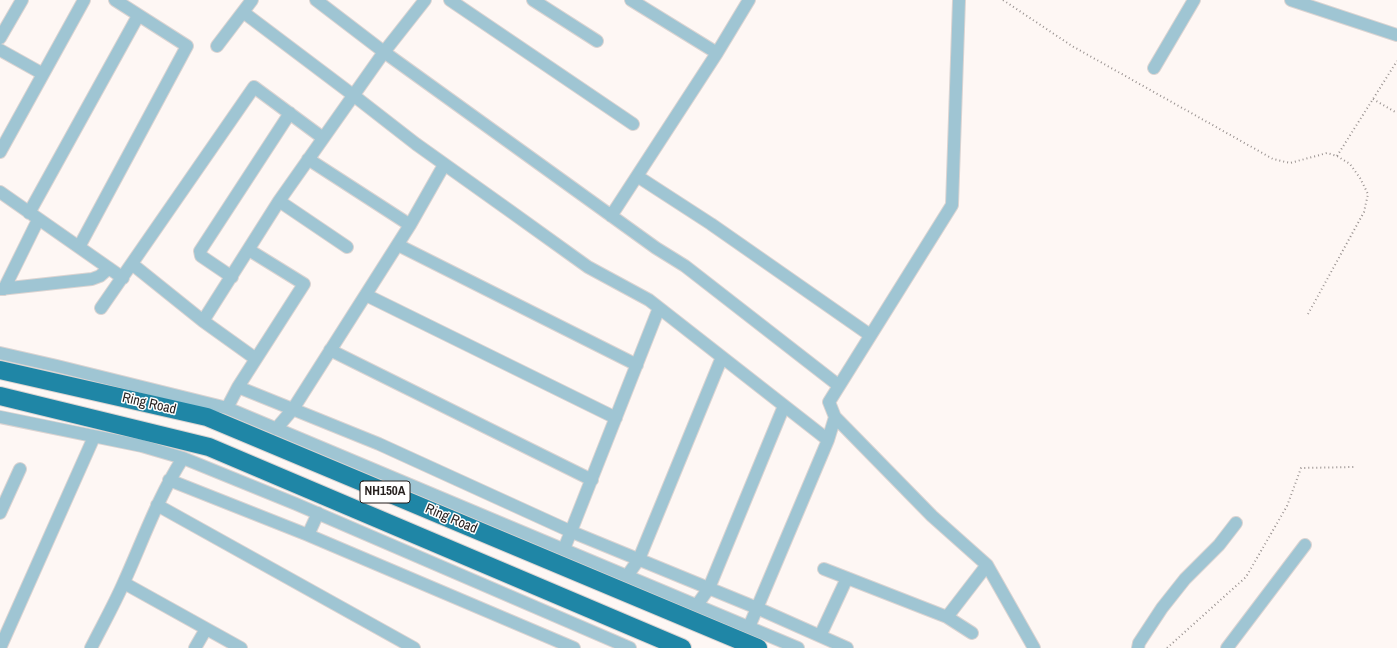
<!DOCTYPE html>
<style>
body{margin:0}
canvas{display:block;background:#fef7f4}
</style>
<canvas width="1397" height="648"></canvas>
<script>
const ctx = document.querySelector('canvas').getContext('2d');
ctx.lineJoin = 'round';
function stroke(path, color, width, dash) { ctx.strokeStyle = color; ctx.lineWidth = width; ctx.lineCap = dash ? 'butt' : 'round'; ctx.setLineDash(dash || []); ctx.stroke(path); }
function drawText(font, color, halo, rows, align = 'center') {
  ctx.font = font + ' "Archivo Narrow",sans-serif'; ctx.lineWidth = 3; ctx.setLineDash([]); ctx.textBaseline = 'middle'; ctx.strokeStyle = halo; ctx.fillStyle = color; for (const [text, x, y, turn = 0] of rows) {
    ctx.save(); ctx.translate(x, y); ctx.rotate((+turn || 0) * Math.PI / 180); ctx.textAlign = isNaN(turn) ? turn : align; if (halo) ctx.strokeText(text, 0, 0); ctx.fillText(text, 0, 0); ctx.restore();
  }
}
const minor = new Path2D(`
 M316 0 384 52 656 248 685 266 838 385
 M450 0 633 124
 M533 0 597 41
 M631 0 717 53
 M959 0 952 205 829 402 835 417 932 516 987 565 1034 648
 M1291 0 1397 35
 M243 12 353 95 416 144 510 211 588 267 649 300 828 440
 M0 38 22 0
 M217 46 252 0
 M0 50 43 74
 M1154 68 1194 0
 M0 152 84 0
 M308 159 410 225
 M637 176 711 224 870 335
 M0 192 123 278
 M279 201 347 247
 M29 213 138 16
 M611 216 717 53 749 0
 M398 245 637 365
 M79 247 187 46 115 0
 M132 264 203 321 256 359
 M232 277 201 256 200 251 290 113
 M0 289 92 279 100 276 109 268
 M4 289 38 220
 M366 295 616 418
 M101 308 254 87 323 138
 M203 321 279 201 384 52 425 0
 M330 350 592 480
 M0 353 57 366 227 408 798 648
 M238 387 379 444 572 532 757 608 847 648
 M227 408 238 387 304 284 249 250
 M0 417 142 446 183 458 296 504 630 648
 M276 429 293 409 410 225 444 165
 M169 480 308 535
 M157 505 414 648
 M0 513 20 469
 M318 513 308 535 574 648
 M564 549 659 308
 M824 569 947 617 972 633
 M627 576 639 559 722 357
 M124 583 241 648
 M697 605 709 588 784 406
 M947 617 987 565
 M749 627 828 440 835 417
 M820 636 847 578
 M0 648 94 437
 M91 648C102 626 114 605 124 582 143 540 158 497 183 458
 M195 648 206 629
 M1138 648 1139 643 1162 608 1185 579 1219 545 1236 523
 M1227 648 1305 545`);
const highway = new Path2D(`
 M0 370 207 417 758 648
 M0 396 209 447 682 648`);
stroke(minor, '#dbd4d2', 14);
stroke(highway, '#dbd4d2', 20);
stroke(new Path2D(`
 M1003 0 1072 46 1273 159 1290 163 1327 153 1337 156 1350 164 1360 178 1368 194 1364 212 1308 314
 M1373 99 1397 113
 M1337 156 1397 61
 M1167 648 1246 577 1287 506 1301 468 1354 467`), '#999290', 2, [1, 3]);
stroke(minor, '#9fc5d3', 12);
stroke(highway, '#1f86a6', 18);
for (const [x, y, w] of [
 [385,492,50]
]) { const box = new Path2D(); box.roundRect(x - w / 2, y - 11, w, 22, 3); ctx.fillStyle = '#fff'; ctx.fill(box); stroke(box, '#251f1d', 1); }
drawText('bold 13px', '#251f1d', null, [
 ["NH150A",385,492]
]);
drawText('14px', '#251f1d', '#fff', [
 ["Ring Road",149,404,13],
 ["Ring Road",451,519,23]
]);
</script>
